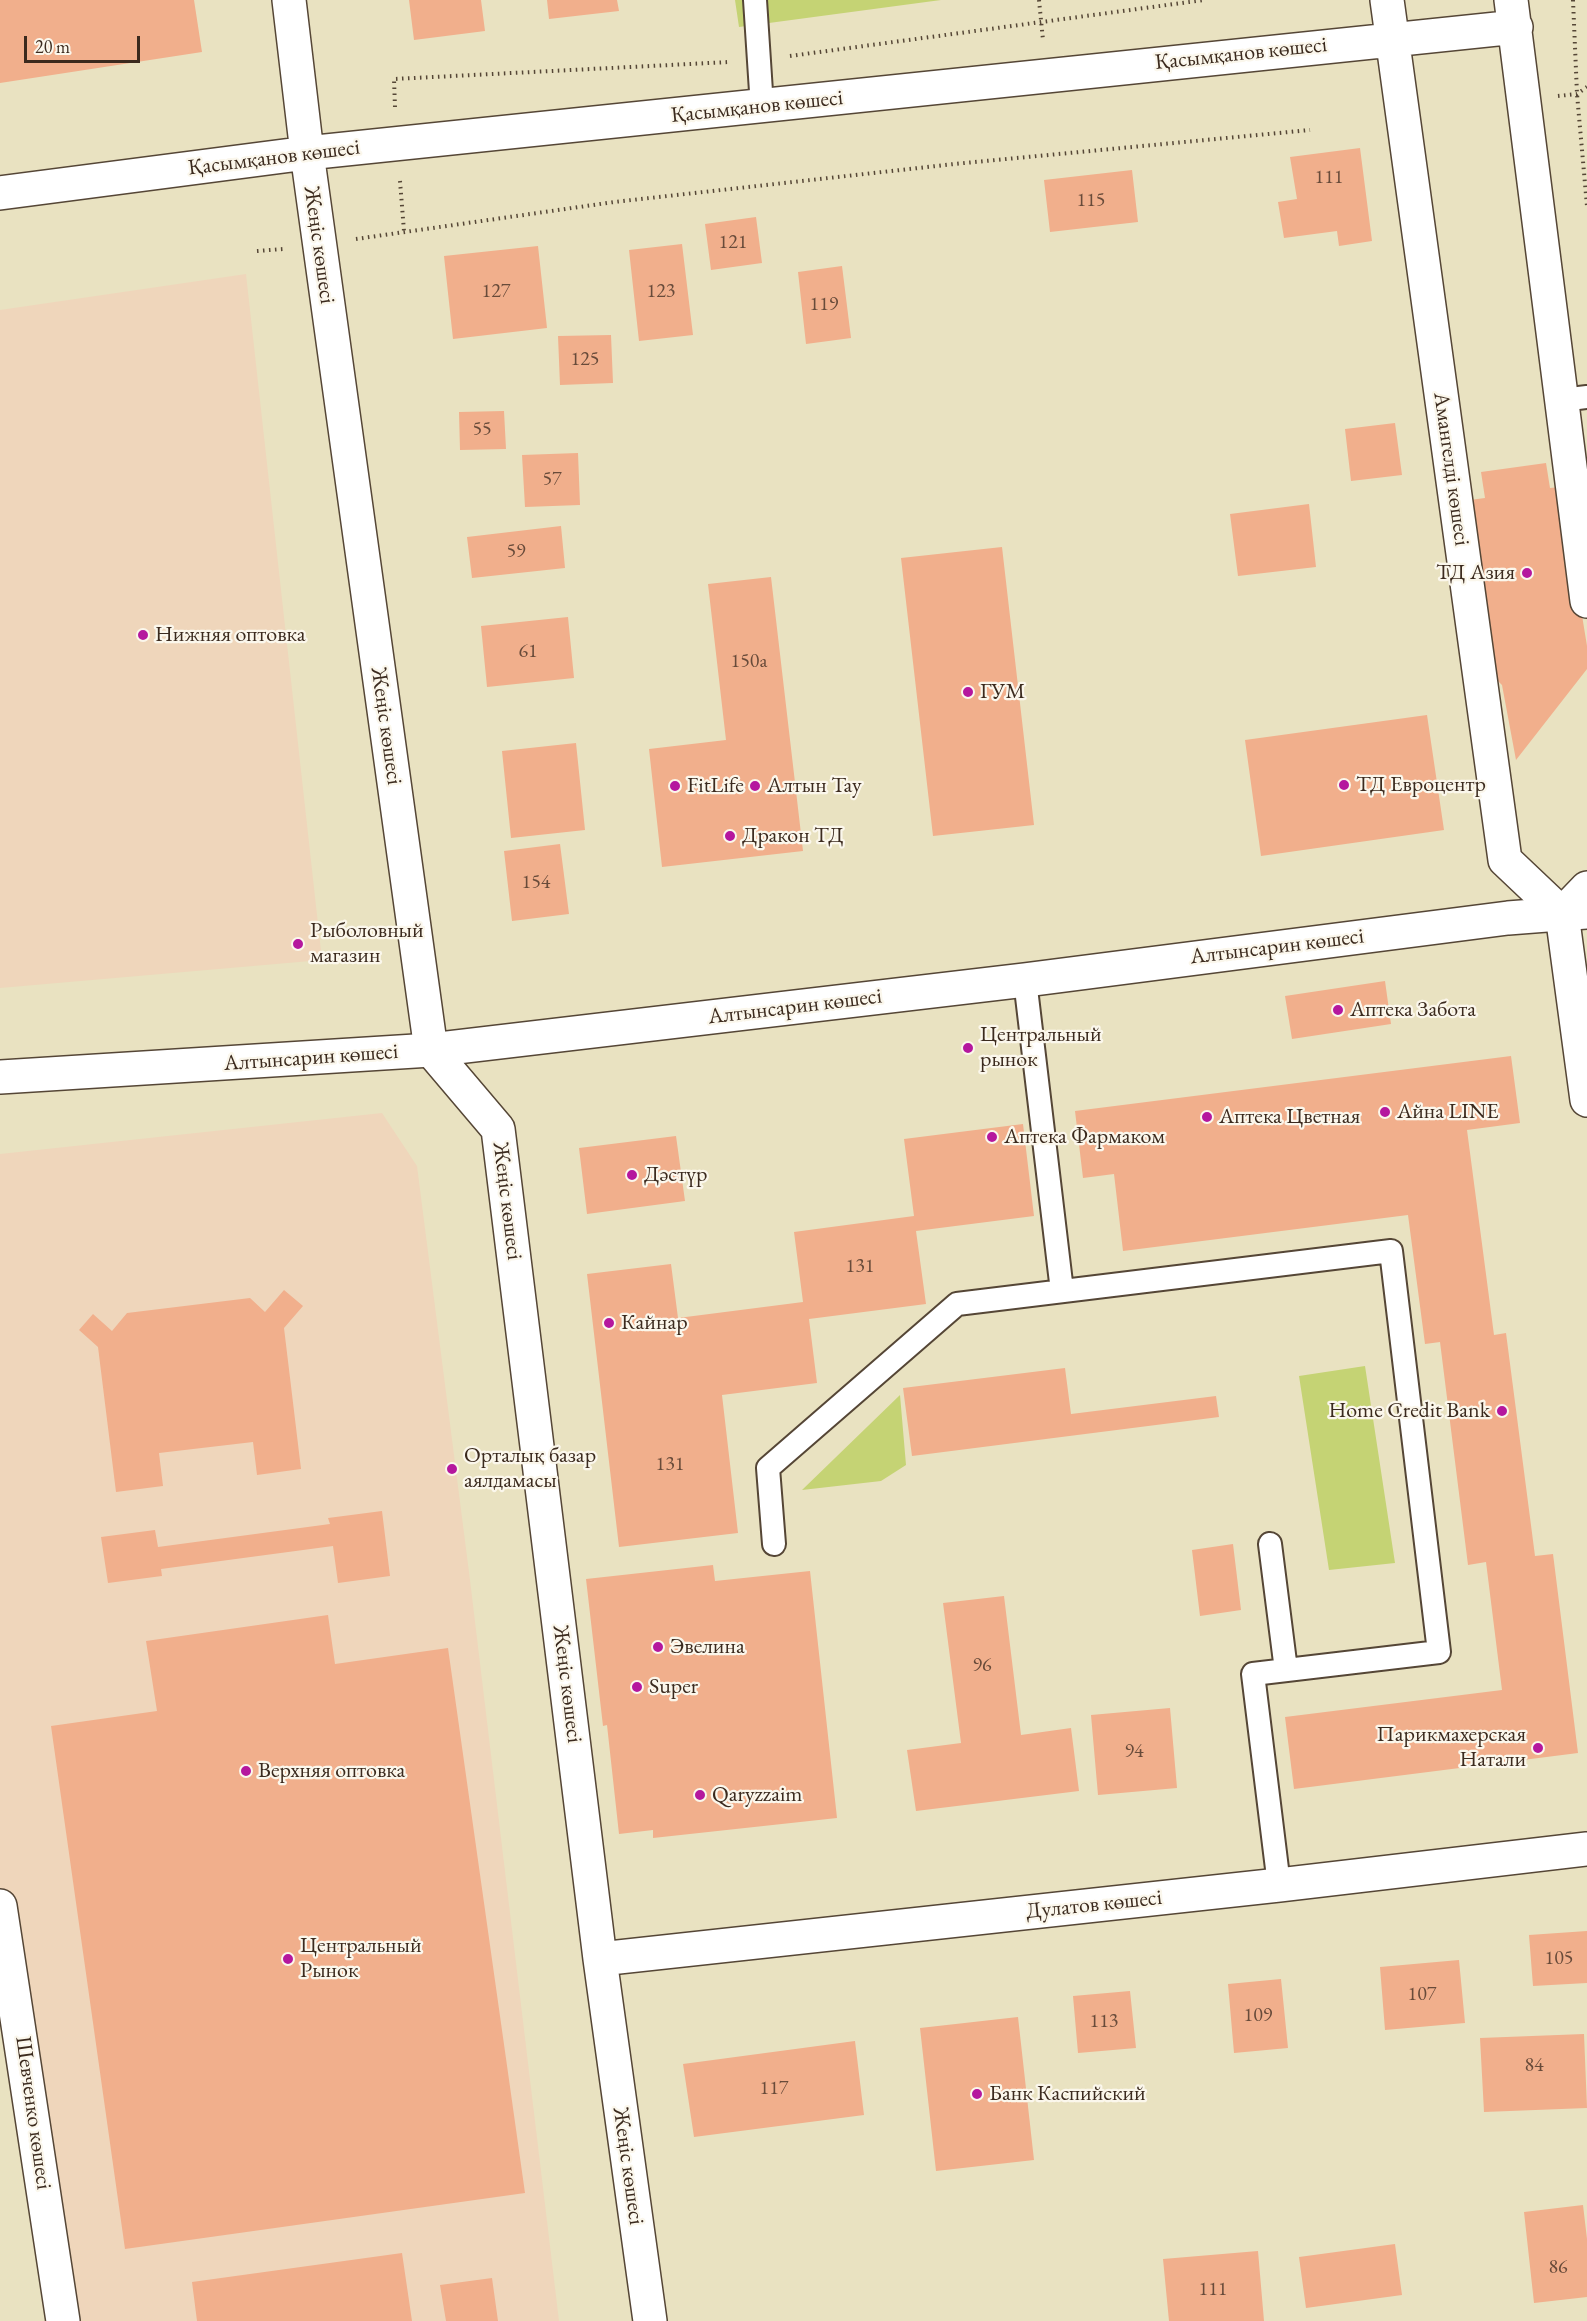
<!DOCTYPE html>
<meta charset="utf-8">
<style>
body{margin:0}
#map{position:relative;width:1587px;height:2321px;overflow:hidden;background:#e9e2c1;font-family:"EB Garamond",serif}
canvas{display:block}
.scale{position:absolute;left:24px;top:36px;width:116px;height:27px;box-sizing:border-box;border:3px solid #3b2a1e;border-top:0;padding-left:8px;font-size:18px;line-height:21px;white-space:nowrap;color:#3b2a1e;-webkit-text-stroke:4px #fbf7ec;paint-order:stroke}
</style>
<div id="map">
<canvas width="1587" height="2321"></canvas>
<div class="scale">20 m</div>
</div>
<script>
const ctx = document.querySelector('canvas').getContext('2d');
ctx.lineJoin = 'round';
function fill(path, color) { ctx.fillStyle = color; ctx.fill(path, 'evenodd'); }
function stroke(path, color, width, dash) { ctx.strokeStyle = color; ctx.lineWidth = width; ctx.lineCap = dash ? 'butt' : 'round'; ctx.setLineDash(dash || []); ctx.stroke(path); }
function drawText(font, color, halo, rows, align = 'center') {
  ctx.font = font + ' "EB Garamond",serif'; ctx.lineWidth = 4.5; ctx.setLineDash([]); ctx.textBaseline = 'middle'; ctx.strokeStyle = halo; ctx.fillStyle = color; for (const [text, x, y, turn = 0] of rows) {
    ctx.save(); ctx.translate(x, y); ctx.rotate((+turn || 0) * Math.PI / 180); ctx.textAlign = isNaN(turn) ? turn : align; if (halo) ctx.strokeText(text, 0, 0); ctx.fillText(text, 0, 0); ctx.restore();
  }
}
fill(new Path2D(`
 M246 274 322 960 0 988V310Z
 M382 1113 417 1166 470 1580 559 2321H60L0 1967V1154Z`), '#efd6bb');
fill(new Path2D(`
 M735 0H941L739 27Z
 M1365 1366 1395 1563 1329 1570 1299 1376Z
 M900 1395 906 1465 881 1481 802 1490Z`), '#c5d374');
fill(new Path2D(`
 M0 0H194L202 52 0 83Z
 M409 0H481L485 31 414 40Z
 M547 0H617L619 11 549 19Z
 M1360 148 1372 241 1339 246 1337 231 1284 238 1278 202 1297 199 1290 157Z
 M1132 170 1138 222 1050 232 1044 180Z
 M756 217 762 263 711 270 705 224Z
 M682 244 693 335 639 341 629 250Z
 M538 246 547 328 453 339 444 256Z
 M842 266 851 338 806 344 798 272Z
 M611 335 613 383 560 385 558 336Z
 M504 411 506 449 460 450 459 412Z
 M1395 423 1402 475 1351 481 1345 429Z
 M578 453 580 505 525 507 522 455Z
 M1546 463 1550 488 1561 487 1587 646V669L1516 760 1502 685 1489 672 1470 500 1485 498 1481 472Z
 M1309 504 1316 567 1238 576 1230 514Z
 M561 526 565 568 472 578 467 537Z
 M1002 547 1034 825 933 836 901 558Z
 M771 577 803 851 662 867 649 749 726 740 708 584Z
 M568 617 574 678 487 687 481 626Z
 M1427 715 1444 830 1261 856 1245 740Z
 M576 743 585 830 511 838 502 751Z
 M560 844 569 914 512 921 504 851Z
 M1385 981 1391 1024 1292 1039 1285 996Z
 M1511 1056 1520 1123 1467 1130 1494 1335 1506 1333 1535 1556 1553 1554 1578 1753 1294 1789 1285 1717 1502 1690 1486 1562 1468 1565 1440 1342 1425 1344 1408 1215 1123 1251 1114 1174 1083 1178 1075 1111Z
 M1023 1124 1034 1216 916 1231 926 1304 809 1319 817 1383 722 1395 738 1533 619 1547 587 1274 671 1264 678 1318 803 1302 794 1232 914 1216 904 1139Z
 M676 1136 685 1201 587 1214 579 1148Z
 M284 1290 303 1306 284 1328 301 1469 257 1475 253 1442 159 1453 163 1486 116 1492 98 1347 79 1330 93 1314 112 1331 127 1313 250 1298 265 1312Z
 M1065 1368 1071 1414 1216 1396 1219 1417 912 1456 903 1388Z
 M382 1511 390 1576 338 1583 333 1546 161 1569 162 1576 108 1583 101 1537 155 1530 158 1547 330 1524 328 1518Z
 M1233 1544 1241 1610 1200 1616 1192 1550Z
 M713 1565 715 1581 810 1571 837 1818 653 1838V1830L619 1834 607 1725 603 1726 586 1579Z
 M1004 1596 1021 1735 1071 1728 1079 1791 916 1811 907 1750 961 1743 943 1603Z
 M328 1615 335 1664 448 1648 525 2193 125 2249 51 1726 157 1711 146 1641Z
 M1170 1708 1177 1788 1098 1795 1091 1715Z
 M1587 1931V1983L1533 1986 1529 1935Z
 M1459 1960 1465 2023 1385 2030 1380 1967Z
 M1281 1979 1288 2048 1234 2053 1228 1984Z
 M1130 1991 1136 2048 1078 2053 1073 1996Z
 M1018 2017 1034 2160 936 2171 920 2028Z
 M1584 2034 1587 2108 1484 2112 1480 2038Z
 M855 2041 864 2115 694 2137 683 2064Z
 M1583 2205 1587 2239V2297L1534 2303 1524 2212Z
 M1395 2244 1402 2295 1306 2308 1299 2257Z
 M1258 2251 1264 2321H1169L1163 2259Z
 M402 2253 412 2321H197L192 2282Z
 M492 2278 498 2321H446L440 2285Z`), '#f1af8c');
const lane = new Path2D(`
 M755 0 762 107
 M1562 400 1587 397
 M1025 980 1062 1291
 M774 1544 768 1468 957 1304 1391 1251 1439 1652 1253 1674 1279 1885
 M1270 1544 1286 1670`);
const street = new Path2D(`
 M289 0 307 153 431 1050 498 1129 600 1959 650 2321
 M1387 0 1505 860 1562 914 1587 1100
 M1511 0 1587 601
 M0 193 307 153 1516 27
 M1562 914 1587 888
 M0 1906 63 2321
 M600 1959 1279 1885 1587 1849`);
const secondary = new Path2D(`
 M0 1077 431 1050 1025 980 1508 918 1587 912`);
stroke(lane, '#554636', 26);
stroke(street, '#554636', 36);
stroke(secondary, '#554636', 36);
stroke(new Path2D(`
 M1039 0 1043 40
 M1573 0 1577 94 1587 206
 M790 56 1204 0
 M1558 96 1577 94 1587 87
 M395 107 394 79 729 62
 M400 181 404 231
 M356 239 614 202 954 164 1310 130
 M257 251 283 249`), '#554636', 4, [1.5, 4.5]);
stroke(lane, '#fff', 22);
stroke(street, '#fff', 33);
stroke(secondary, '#fff', 33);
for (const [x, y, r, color] of [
 [1527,573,6,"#b5179e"],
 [143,635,6,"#b5179e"],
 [968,692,6,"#b5179e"],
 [1344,785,6,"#b5179e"],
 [675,786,6,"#b5179e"],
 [755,786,6,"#b5179e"],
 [730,836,6,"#b5179e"],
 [298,944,6,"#b5179e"],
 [1338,1010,6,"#b5179e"],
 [968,1048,6,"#b5179e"],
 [1385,1112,6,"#b5179e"],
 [1207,1117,6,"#b5179e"],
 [992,1137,6,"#b5179e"],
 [632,1175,6,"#b5179e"],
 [609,1323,6,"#b5179e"],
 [1502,1411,6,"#b5179e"],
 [452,1469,6,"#b5179e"],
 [658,1647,6,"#b5179e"],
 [637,1687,6,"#b5179e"],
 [1538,1748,6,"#b5179e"],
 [246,1771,6,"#b5179e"],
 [700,1795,6,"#b5179e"],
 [288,1959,6,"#b5179e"],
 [977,2094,6,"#b5179e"]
]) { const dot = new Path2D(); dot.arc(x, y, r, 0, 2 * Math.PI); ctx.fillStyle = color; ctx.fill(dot); stroke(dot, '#fbf7ec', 2); }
drawText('20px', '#684b3a', null, [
 ["111",1329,178],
 ["115",1091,201],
 ["121",733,243],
 ["127",496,292],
 ["123",661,292],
 ["119",824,305],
 ["125",585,360],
 ["55",482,430],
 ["57",552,480],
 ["59",516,552],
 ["61",528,652],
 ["150а",749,662],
 ["154",536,883],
 ["131",860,1267],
 ["131",670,1465],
 ["96",982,1666],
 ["94",1134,1752],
 ["105",1559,1959],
 ["107",1422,1995],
 ["109",1258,2016],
 ["113",1104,2022],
 ["84",1534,2066],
 ["117",774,2089],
 ["86",1558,2268],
 ["111",1213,2290]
]);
drawText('22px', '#3b2a1e', '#fbf7ec', [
 ["Қасымқанов көшесі",1241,54,-6],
 ["Қасымқанов көшесі",757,107,-6],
 ["Қасымқанов көшесі",274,158,-7],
 ["Жеңіс көшесі",319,245,82],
 ["Амангелді көшесі",1451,469,82],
 ["Жеңіс көшесі",386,726,82],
 ["Алтынсарин көшесі",1277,947,-7],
 ["Алтынсарин көшесі",795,1007,-7],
 ["Алтынсарин көшесі",311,1058,-4],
 ["Жеңіс көшесі",507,1201,83],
 ["Жеңіс көшесі",567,1684,83],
 ["Дулатов көшесі",1094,1905,-6],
 ["Шевченко көшесі",33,2113,82],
 ["Жеңіс көшесі",628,2166,82]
]);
drawText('22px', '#3b2a1e', '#fbf7ec', [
 ["ТД Азия",1515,573,"right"],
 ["Нижняя оптовка",155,635],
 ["ГУМ",980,692],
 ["ТД Евроцентр",1356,785],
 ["FitLife",687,786],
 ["Алтын Тау",767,786],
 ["Дракон ТД",742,836],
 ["Рыболовный",310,931],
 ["магазин",310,956],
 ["Аптека Забота",1350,1010],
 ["Центральный",980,1035],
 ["рынок",980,1060],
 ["Айна LINE",1397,1112],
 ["Аптека Цветная",1219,1117],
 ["Аптека Фармаком",1004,1137],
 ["Дәстүр",644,1175],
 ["Кайнар",621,1323],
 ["Home Credit Bank",1490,1411,"right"],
 ["Орталық базар",464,1456],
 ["аялдамасы",464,1481],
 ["Эвелина",670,1647],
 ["Super",649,1687],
 ["Парикмахерская",1526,1735,"right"],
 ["Натали",1526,1760,"right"],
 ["Верхняя оптовка",258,1771],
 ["Qaryzzaim",712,1795],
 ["Центральный",300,1946],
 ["Рынок",300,1971],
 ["Банк Каспийский",989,2094]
], 'left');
</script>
